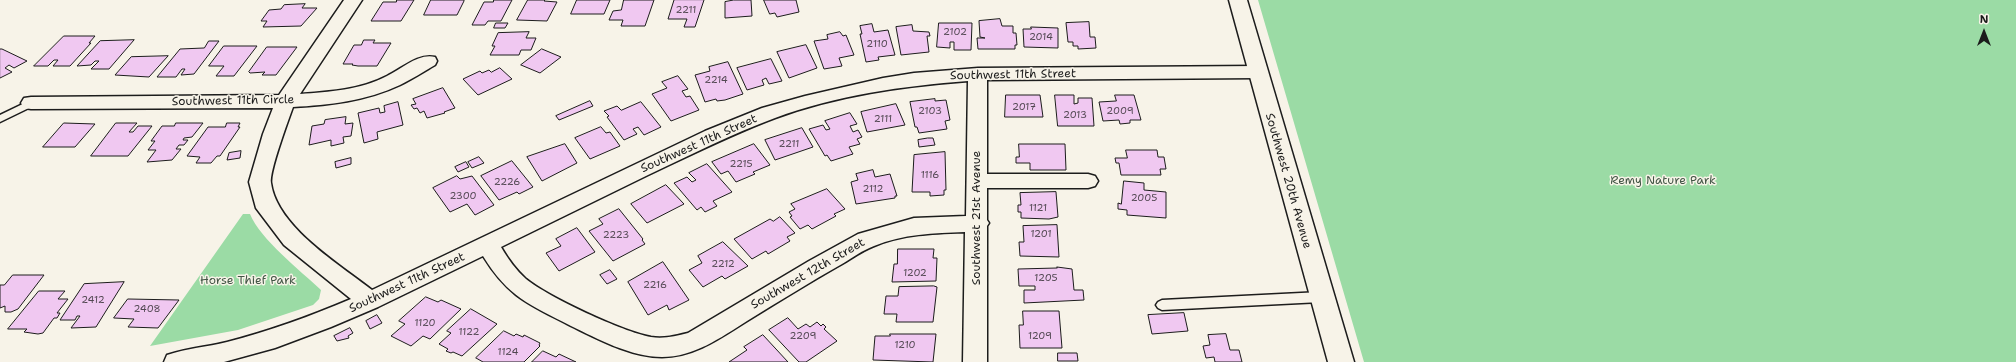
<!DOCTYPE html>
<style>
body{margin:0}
#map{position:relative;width:2016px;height:362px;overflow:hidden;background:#f7f3e8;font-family:"Shantell Sans",sans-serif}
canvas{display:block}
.north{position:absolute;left:1964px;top:12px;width:40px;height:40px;-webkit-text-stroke:3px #f7f3e8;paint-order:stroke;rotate:0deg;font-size:11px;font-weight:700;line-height:16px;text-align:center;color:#1c1c1c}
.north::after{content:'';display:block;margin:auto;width:14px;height:18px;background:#1c1c1c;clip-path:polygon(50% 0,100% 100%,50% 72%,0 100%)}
</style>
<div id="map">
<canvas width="2016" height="362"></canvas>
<div class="north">N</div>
</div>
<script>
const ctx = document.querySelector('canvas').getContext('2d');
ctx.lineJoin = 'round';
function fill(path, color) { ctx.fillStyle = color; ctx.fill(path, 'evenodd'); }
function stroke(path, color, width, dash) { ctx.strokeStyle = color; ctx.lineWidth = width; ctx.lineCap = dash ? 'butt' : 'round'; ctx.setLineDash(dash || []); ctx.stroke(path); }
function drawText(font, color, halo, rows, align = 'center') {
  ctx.font = font + ' "Shantell Sans",sans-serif'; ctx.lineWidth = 3; ctx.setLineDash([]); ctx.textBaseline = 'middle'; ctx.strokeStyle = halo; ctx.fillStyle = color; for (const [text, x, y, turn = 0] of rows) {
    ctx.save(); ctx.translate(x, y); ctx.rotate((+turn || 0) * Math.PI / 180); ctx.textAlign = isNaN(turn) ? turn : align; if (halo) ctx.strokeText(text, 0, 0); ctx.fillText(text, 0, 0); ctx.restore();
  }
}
fill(new Path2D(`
 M1258 0H2016V362H1364Z
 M243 214H250C260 239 301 271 321 290L319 299 313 305 238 330 150 346Z`), '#9bdba5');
const building = new Path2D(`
 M397 0H414L401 21H371L383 2H396Z
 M431 0H464V1L457 15H424Z
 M494 0H512L501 21H488L485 25H472L484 2H493Z
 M528 0H545L544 1 557 2 547 21 517 20Z
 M577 0H610L604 14H571Z
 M624 0H654L645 26H621L623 20H609L613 11 621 10Z
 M704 0 695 27H684L687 19H668L674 0Z
 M734 0H751L752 16 725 18V2Z
 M764 0H796L799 12 777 17 775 13 770 14Z
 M305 4 302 8H317L301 26 263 27 267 21H261L269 10 281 9 284 5Z
 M1000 19 1002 26H1013V33H1016L1017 45H1015V49H978L977 38H985L980 37 979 21Z
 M1089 22 1090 37H1095L1096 48 1078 49V46H1073V42H1068L1066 23Z
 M496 23H508L505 28H494Z
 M939 23H972L971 50H954V42H950V48L937 47Z
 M872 24 874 32 888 30 895 55 878 57 879 60 866 62 860 34H862L860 26Z
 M912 25 913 31 929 32 930 36H927L929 52 901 55 896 27Z
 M1031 27 1058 28V48L1024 47 1023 29H1031Z
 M529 32 526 38H536L531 50H521L519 55H490L495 46H492L498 33Z
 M840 32 843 36 846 35 854 55 839 58 842 66 824 69 814 41 828 39 827 35Z
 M64 36H95L89 43H91L70 66H53L58 60H54L48 66H34Z
 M134 40 109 69H91L99 61H95L91 65 77 66 100 41Z
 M364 40H375L373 43H391L377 66H358L352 65 353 64H343L354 45H361Z
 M209 41H219L194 74 181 75 185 69H182L176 77H157L180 49 204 48Z
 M806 45 817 68 789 78 777 52Z
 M224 46H257L234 76H216L224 66H209Z
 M267 47H297L276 75H262L265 72 250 73 249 72Z
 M0 49H2L27 61 14 68 9 65 5 68 12 72 0 78Z
 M542 49 561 57 540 73 521 65Z
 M168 56 149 77 115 75 131 57Z
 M771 59 782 81 769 84 766 78 762 80 764 85 747 90 737 68Z
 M728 62 743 94 725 100 717 101 716 99 705 102 695 75 710 71 709 67Z
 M500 68 512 79 478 95 463 79 480 71 482 73 489 70 491 72Z
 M678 76 688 89 682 91 686 97 690 96 699 110 671 121 652 94 667 88 662 82Z
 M443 88 455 108 444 112 445 113 427 118 424 111 420 113 417 108 414 109 411 105 416 104 413 99Z
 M1006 95H1040L1043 117H1005Z
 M1055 95H1074V104L1078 103V98H1092L1094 126H1058Z
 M1115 95H1134L1141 120H1130V123L1120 124 1119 120 1103 121 1099 102 1116 101Z
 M935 99V101L946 100 950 120 945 121 947 129 919 133 917 127H915L910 102Z
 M590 101 593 106 559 120 556 116Z
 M398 102 403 125 377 132 378 139 364 143 358 113 379 108 380 113 385 112 384 106Z
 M641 102 661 127 644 135 638 127 633 129 637 134 624 140 607 117 609 116 604 111 617 106 621 110Z
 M896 104 905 125 867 132 861 112Z
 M850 113 857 124 850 126 853 132 858 130 862 137 857 139 860 144 849 147 853 154 831 161 827 155 825 156 809 129 823 125 826 130 830 129 825 121Z
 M346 117 345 124 353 123 351 136 343 137 344 143 331 146V140L309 145 312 126 324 124 325 120Z
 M64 123 95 124 75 147H43Z
 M116 123H137L129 132H133L138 126H152L128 156H91Z
 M176 123H203L192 137 184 138 183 140H188L184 145H179L176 149H181L172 160 147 162 156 150H148L155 141H151L162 126H174Z
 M227 123H240L238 127H240L220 156H217L211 163H196L200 157 187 156 208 127H225Z
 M601 127 606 133 610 132 620 146 590 159 575 138Z
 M802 128 813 147 775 160 765 140Z
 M928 138H933L935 145 919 147 918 140Z
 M565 144 577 163 542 181 527 157Z
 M754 144 770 165 753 172 755 174 736 182 728 171 721 174 712 162Z
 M1019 144H1065L1066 170H1030V163H1016V157H1019Z
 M1126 150H1157L1158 157H1164L1166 169H1160L1161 175H1121L1119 163H1116L1115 158H1127Z
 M241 151 240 158 227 160 229 153Z
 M945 152 946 190H944V195L930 196V192H912L914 155Z
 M479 157 484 163 472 168 468 162Z
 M351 158V164L336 168 335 162Z
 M512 161 533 187 519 194 517 192 499 200 481 176Z
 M466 162 469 167 458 172 455 167Z
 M707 164 732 192 713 201 717 206 705 212 701 207 697 210 674 183 687 177 692 182 696 180 689 173Z
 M873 170 875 177 890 174 897 196H895V198L856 204 851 182 858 180 856 174Z
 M457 176 460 179 472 176 494 205 475 215 467 204 450 212 433 188Z
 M1124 181 1144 183V190L1166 192V218L1127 215V210L1118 209V203L1121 204Z
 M666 185 684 204 647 223 631 204Z
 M827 189 845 209 834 214 836 216 812 229 808 225 800 229 790 217 792 216 789 212 795 209 791 204Z
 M1056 192 1058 217 1049 219 1021 218V212H1018V205H1021L1020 193Z
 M619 209 643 239 642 240 645 244 613 261 589 231 603 224 599 219Z
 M780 217 795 233 787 237 790 241 768 254 766 251 752 259 734 239 770 219 773 221Z
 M1057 225 1059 257 1020 256 1019 242H1024L1023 226Z
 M577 228 595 252 559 271 546 253 561 246 556 239Z
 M723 242 748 266 725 279 722 276 703 287 689 270 702 263 698 256Z
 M898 249H934L933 258H937L936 281 892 282 894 264H897Z
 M663 262 689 300 669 310 667 305 648 315 628 282Z
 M1057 267 1072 269 1074 290H1083L1084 300 1024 303V290H1035V286H1019L1018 269 1057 268Z
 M610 270 617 279 607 284 600 275Z
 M13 275H44L18 309 11 312H5V306L0 308V285H4Z
 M124 282 96 327 71 328 80 316H77L75 320H60L84 284Z
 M934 286 937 287 933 322H896L897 314H884L886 296H898L899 287Z
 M39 291H65L58 299H68L57 313H60L57 318H54L43 333 38 334 24 332 27 329H8Z
 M426 297 438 302 441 300 461 309 430 339 423 336 411 346 391 336 405 324 399 321Z
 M128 299 179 300 158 328 128 327 134 319 114 318Z
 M471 309 497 324 462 356 453 352 451 353 446 351 448 349 439 344 451 333 447 331Z
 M1023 311H1059L1062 348H1020L1019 325H1023Z
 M1184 313 1188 331 1152 334 1148 315Z
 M377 315 382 323 370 329 366 321Z
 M788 318 798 329 806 324 810 327 817 322 821 326 823 324 826 327 824 329 837 341 806 362H799L769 330Z
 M350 328 353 333 348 336 349 338 337 341 334 336Z
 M504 331 514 336 516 334 523 337 524 335 540 343 539 345 540 346 524 362H483L476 358Z
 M890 334H936L933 362 873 360 875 336H890Z
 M1226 334 1230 350H1239L1242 362H1215L1214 357 1206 358 1203 346 1210 345 1208 335Z
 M763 335 788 362H729L747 350 744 347Z
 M543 351 556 357 559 354 576 362H532Z
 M1058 353H1077L1078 361H1058Z`);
fill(building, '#f0c8f1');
stroke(building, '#1c1c1c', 1);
const service = new Path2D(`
 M31 100 35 101 36 103 35 105 0 122V115Z
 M1321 292 1325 294 1327 297 1325 300 1321 302 1162 310 1158 308 1156 305 1158 302 1162 300Z`);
const minor = new Path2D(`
 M344 0H362L300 94C329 92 360 90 387 76 402 69 418 53 435 57L437 61 435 65C423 72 412 79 400 85 366 101 329 105 293 107 288 121 269 172 271 183 277 227 339 264 372 290L705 131 762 108 805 96 883 78 914 73 978 68 1258 66 1265 68 1267 72 1265 76 1258 78 987 80V174H1088L1095 176 1098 181 1095 186 1088 188H987V220L989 223 987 226V362H963L965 232C934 233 903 234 874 246 863 250 852 258 842 264 810 282 778 302 747 321 720 338 694 357 662 357 631 357 598 339 571 326 529 304 509 298 483 256L378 307 331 327 275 348 224 362H164L167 355C187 348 207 347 227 342 270 331 311 316 351 299L284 245 256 208 249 182 263 134 273 108 31 109 24 108 21 103 24 98 31 97 279 95ZM968 81 966 216 914 218 858 234 809 261 688 333C676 336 664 339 651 337 623 332 548 297 526 279 516 270 508 259 501 247 550 223 599 199 648 175 690 155 732 134 775 118 837 95 903 86 968 81Z`);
const tertiary = new Path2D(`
 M1229 0H1247L1354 362H1328Z`);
stroke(service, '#1c1c1c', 3);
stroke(minor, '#1c1c1c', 3);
stroke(tertiary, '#1c1c1c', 3);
fill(service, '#f7f3e8');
fill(minor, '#f7f3e8');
fill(tertiary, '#f7f3e8');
drawText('10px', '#514751', null, [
 ["2211",686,10],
 ["2102",955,32],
 ["2014",1041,37],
 ["2110",877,44],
 ["2214",716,80],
 ["2017",1024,107],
 ["2103",930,111],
 ["2009",1120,111],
 ["2013",1075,115],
 ["2111",883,119],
 ["2211",789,144],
 ["2215",741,164],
 ["1116",930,175],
 ["2226",507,182],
 ["2112",873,189],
 ["2300",463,196],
 ["2005",1144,198],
 ["1121",1038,208],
 ["1201",1041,234],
 ["2223",616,235],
 ["2212",723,264],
 ["1202",915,273],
 ["1205",1046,278],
 ["2216",655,285],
 ["2412",93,300],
 ["2408",147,309],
 ["1120",425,323],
 ["1122",469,332],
 ["2209",803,336],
 ["1209",1040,336],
 ["1210",905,345],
 ["1124",508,352]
]);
drawText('12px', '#1c1c1c', '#f7f3e8', [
 ["Southwest 11th Street",1013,75,-1],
 ["Southwest 11th Circle",233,101,-1],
 ["Southwest 11th Street",699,144,-24],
 ["Southwest 20th Avenue",1288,181,74],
 ["Southwest 21st Avenue",977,218,-90],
 ["Southwest 12th Street",808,274,-30],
 ["Southwest 11th Street",407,283,-25]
]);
drawText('12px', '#425545', '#f7f3e8', [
 ["Remy Nature Park",1663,181],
 ["Horse Thief Park",248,281]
]);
</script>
